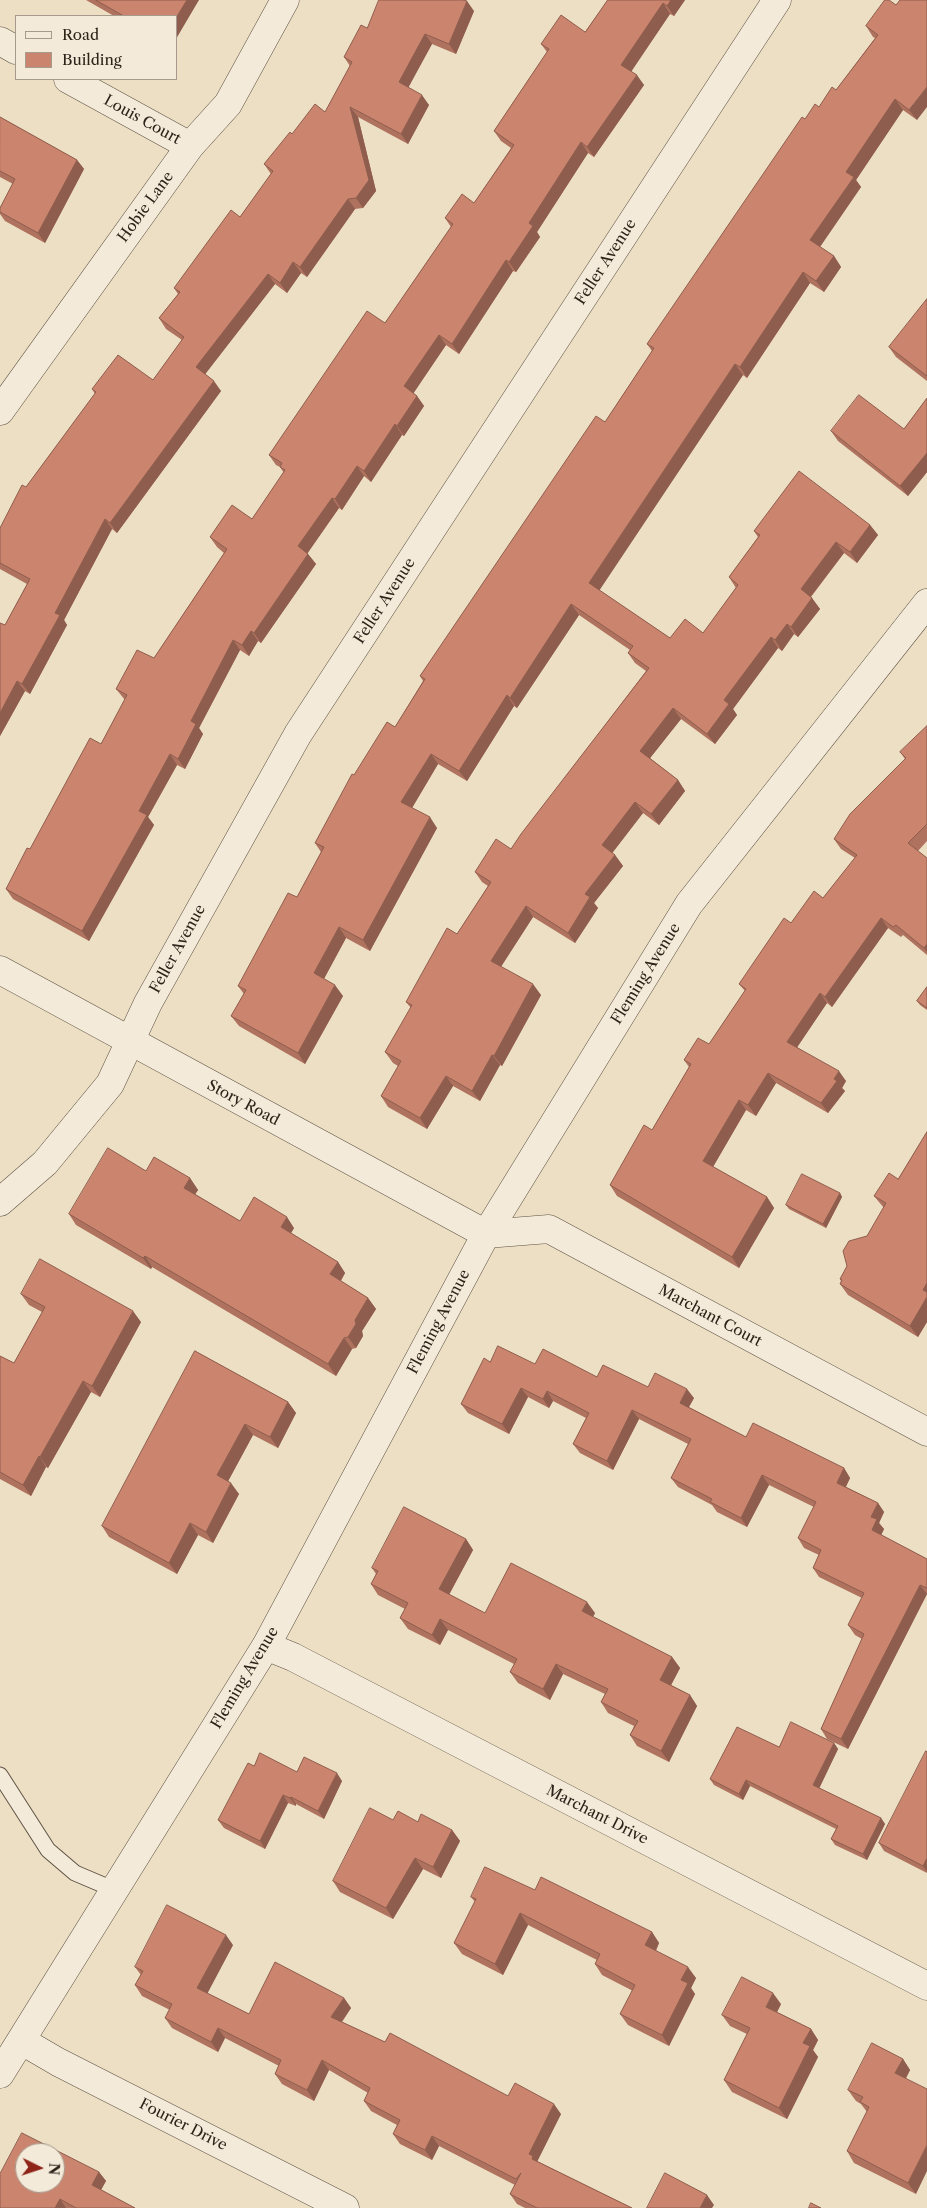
<!DOCTYPE html>
<style>
body{margin:0}
#map{position:relative;width:927px;height:2208px;overflow:hidden;background:#eddfc4;font-family:"Libre Caslon Text",serif}
canvas{display:block}
.legend{position:absolute;left:15px;top:15px;width:162px;height:65px;box-sizing:border-box;background:#f3ead9;border:1px solid #a59a8c;margin:0;padding:6px 9px;list-style:none;font-size:15px;color:#2f2319}
.legend li{display:flex;align-items:center;gap:10px;height:25px}
.legend b{width:25px;border:1px solid #a59a8c}
.north{position:absolute;left:15px;top:2143px;width:50px;height:50px;box-sizing:border-box;background:#f3ead9;border:1px solid #a59a8c;border-radius:50%;rotate:94deg;font-size:14px;font-weight:700;line-height:20px;text-align:center;color:#2f2319}
.north::after{content:'';display:block;margin:auto;width:18px;height:22px;background:#8f2418;clip-path:polygon(50% 0,100% 100%,50% 72%,0 100%)}
</style>
<div id="map">
<canvas width="927" height="2208"></canvas>
<ul class="legend">
<li><b style="height:6px;background:#f3ead9"></b>Road</li>
<li><b style="height:14px;background:#cb856e"></b>Building</li>
</ul>
<div class="north">N</div>
</div>
<script>
const ctx = document.querySelector('canvas').getContext('2d');
ctx.lineJoin = 'round';
function stroke(path, color, width, dash) { ctx.strokeStyle = color; ctx.lineWidth = width; ctx.lineCap = dash ? 'butt' : 'round'; ctx.setLineDash(dash || []); ctx.stroke(path); }
function fill(path, color) { ctx.fillStyle = color; ctx.fill(path, 'evenodd'); }
function drawText(font, color, halo, rows, align = 'center') {
  ctx.font = font + ' "Libre Caslon Text",serif'; ctx.lineWidth = 4; ctx.setLineDash([]); ctx.textBaseline = 'middle'; ctx.strokeStyle = halo; ctx.fillStyle = color; for (const [text, x, y, turn = 0] of rows) {
    ctx.save(); ctx.translate(x, y); ctx.rotate((+turn || 0) * Math.PI / 180); ctx.textAlign = isNaN(turn) ? turn : align; if (halo) ctx.strokeText(text, 0, 0); ctx.fillText(text, 0, 0); ctx.restore();
  }
}
const service = new Path2D(`
 M0 1775 48 1850 75 1873 115 1890`);
const minor = new Path2D(`
 M0 41 16 50
 M68 79 190 146
 M0 411 190 146 228 104 285 0
 M0 1202 45 1163 110 1084 148 1003 298 734 777 0
 M266 1646 293 1657 927 1986
 M22 2041 58 2062 345 2208
 M0 2074 266 1646 486 1234 549 1229 927 1432`);
const tertiary = new Path2D(`
 M0 970 486 1234 689 904 927 603`);
stroke(service, '#5e5244', 17);
stroke(minor, '#5e5244', 29);
stroke(tertiary, '#5e5244', 29);
stroke(service, '#f3ead9', 15);
stroke(minor, '#f3ead9', 28);
stroke(tertiary, '#f3ead9', 28);
fill(new Path2D(`
 M86 0H199L176 16H114Z
 M608 0H685L674 16 670 14 631 71 644 85 594 157 588 153 537 232 540 237 516 272 513 271 459 354 446 345 413 393 417 396 424 406 404 436 402 435 371 482 364 476 342 510 339 508 307 553 316 564 261 643 258 641 249 656 240 650 199 728 203 734 185 769 177 765 148 817 154 825 89 941 13 899 6 889 30 849 101 744 125 700 116 689 154 658 224 553 217 547 210 537 252 519 284 473 280 467 276 465 269 455 385 323 451 227 445 218 474 203 511 148 501 141 494 131 547 52 541 44 585 32Z
 M885 0 917 120 903 110 856 180 861 187 820 247 834 256 841 267 824 292 810 283 747 378 743 375 599 590 670 638 703 633 736 588 729 577 758 537 754 531 870 525 878 535 857 563 844 553 811 597 820 609 798 637 794 634 782 651 778 648 733 709 737 715 715 744 681 719 650 758 678 780 685 791 659 825 643 813 612 853 615 855 623 866 594 903 598 908 575 943 533 917 501 967 541 995 502 1066 500 1065 480 1101 453 1086 427 1129 388 1107 381 1096 398 1066 393 1063 385 1052 411 1008 406 1002 457 934 488 886 482 882 475 872 511 849 646 671 635 663 628 653 630 650 579 615 517 708 514 706 467 781 438 764 412 808 437 828 370 951 346 938 324 979 343 996 305 1064 239 1026 231 1016 244 994 238 986 297 897 321 852 315 843 354 775 395 727 423 681 420 676 605 422 652 351 647 344 805 119 819 107 836 90 875 38 873 37 866 26Z
 M474 11 456 54 432 44 408 87 429 105 408 144 358 117 376 191 363 208 355 209 307 277 301 273 287 293 275 284 205 374 221 391 117 533 112 529 64 620 67 625 30 694 25 691 0 736V623L5 625 27 584 0 569V528L26 487 95 394 92 389 153 380 182 340 166 329 159 318 178 294 174 288 240 217 271 174 264 164 292 134 325 112 350 66 344 57 367 28Z
 M0 117 77 160 84 169 45 243 5 221 0 214V208L13 184 0 177Z
 M927 299V381L896 357 889 347Z
 M927 398V472L908 496 838 441 831 431 904 429Z
 M927 726V841L918 851 927 858V955L903 935 901 937 888 928 832 1007 827 1003 797 1047 846 1081 842 1088 845 1091 828 1113 776 1083 756 1116 746 1110 713 1167 767 1197 774 1208 739 1268 617 1196 610 1185 652 1130 689 1067 684 1060 709 1044 745 991 739 984 791 923 823 898 855 858 841 849 834 839 905 759 900 752Z
 M927 987V1010L920 1005 917 1001Z
 M927 1132V1322L918 1337 848 1295 840 1284 841 1281 840 1279 867 1236 884 1208 874 1196 898 1179Z
 M146 1171 190 1178 198 1190 195 1194 240 1221 294 1228 291 1233 338 1262 345 1273 341 1281 368 1298 376 1309 362 1331 363 1336 356 1348 352 1349 336 1376 152 1267 151 1269 76 1225 69 1214Z
 M840 1193 842 1197 826 1228 789 1209 786 1205Z
 M21 1294 141 1322 100 1397 91 1392 48 1468 46 1467 31 1496 0 1479V1356L14 1363 42 1312 29 1305Z
 M195 1351 288 1402 296 1413 278 1448 253 1435 228 1481 239 1494 213 1543 198 1535 177 1574 109 1537 102 1526Z
 M490 1362 535 1364 648 1387 694 1398 689 1407 746 1437 844 1468 850 1478 846 1487 878 1503 884 1512 879 1523 884 1529 881 1535 927 1559V1594L848 1749 827 1739 821 1729 862 1639 855 1635 848 1625 862 1598 819 1577 813 1568 819 1555 804 1548 798 1538 814 1507 769 1485 747 1527 717 1512 712 1505 678 1487 671 1478 688 1444 639 1419 613 1470 580 1453 573 1444 586 1418 553 1401 549 1408 528 1397 509 1434 468 1413 461 1404Z
 M466 1539 473 1550 449 1595 485 1613H595L593 1617 672 1657 680 1668 671 1685 690 1695 697 1706 669 1762 637 1746 630 1735 634 1726 608 1713 601 1702 605 1694 563 1674 550 1700 518 1683 510 1672 514 1664 448 1630 440 1645 408 1629 400 1618 405 1609 378 1595 371 1584 376 1574 372 1568Z
 M834 1743 838 1749 819 1788 881 1818 885 1824 867 1860 835 1845 831 1839 836 1829 750 1786 743 1800 714 1785 710 1779 779 1747Z
 M927 1752V1873L884 1851 879 1843Z
 M254 1766 297 1772 342 1781 324 1819 296 1804V1806L288 1803 265 1849 224 1828 218 1820Z
 M393 1820 418 1822 452 1830 460 1841 441 1878 423 1869 393 1919 340 1892 333 1881Z
 M535 1890 652 1932 659 1943 656 1951 696 1978 691 1988 695 1994 669 2046 628 2025 620 2014 633 1991 602 1975 595 1964 597 1960 528 1925 503 1975 462 1954 454 1943 475 1902 471 1897Z
 M233 1945 207 1993 249 2014 344 1998 351 2008 342 2022 385 2042 508 2096 561 2114 537 2161 632 2208H525L517 2204 510 2194 515 2185 439 2146 432 2160 400 2144 393 2134 397 2125 371 2111 364 2101 368 2093 329 2070 314 2101 282 2084 275 2074 279 2066 225 2038 218 2052 172 2028 165 2018 170 2010 142 1996 135 1985 141 1975 135 1967Z
 M781 2004 777 2012 811 2029 818 2040 813 2050 818 2057 787 2119 732 2092 724 2080 747 2034 730 2026 722 2015Z
 M903 2059 910 2070 906 2078 916 2194 854 2163 847 2151 867 2112 861 2104 856 2101 848 2090Z
 M99 2172 106 2181 101 2190 135 2208H0Z`), '#af725f');
fill(new Path2D(`
 M187 0H199L176 39V18Z
 M671 0H685L674 16 667 6Z
 M467 1 474 11 456 54 449 44Z
 M663 3 670 14 629 75 621 65Z
 M425 34 432 44 406 92 399 82Z
 M637 75 644 85 594 157 587 147Z
 M927 87V107L917 120 909 110Z
 M422 95 429 105 408 144 401 134Z
 M895 99 903 110 856 180 861 187 817 251 810 240 846 172Z
 M350 107 358 117 376 191 363 208 356 198Z
 M581 142 588 153 537 232 540 237 516 272 509 262 529 223Z
 M77 160 84 169 45 243 38 233Z
 M348 199 355 209 307 277 300 267Z
 M834 256 841 267 824 292 816 281Z
 M506 260 513 271 459 354 452 344Z
 M293 262 301 273 287 293 280 283Z
 M803 272 810 283 747 378 740 367Z
 M268 274 275 284 203 377 196 367Z
 M439 335 446 345 411 397 404 386Z
 M735 364 743 375 597 594 589 583Z
 M214 381 221 391 117 533 110 523Z
 M417 396 424 406 404 436 397 426Z
 M395 424 402 435 371 482 364 471Z
 M927 453V472L908 496 900 486Z
 M357 466 364 476 342 510 335 499Z
 M332 498 339 508 305 557 298 546Z
 M105 519 112 529 64 620 67 625 30 694 22 684 55 613Z
 M870 525 878 535 857 563 850 552Z
 M836 542 844 553 808 600 801 589Z
 M308 554 316 564 261 643 254 633Z
 M812 598 820 609 798 637 791 627Z
 M571 604 579 615 517 708 510 698Z
 M787 624 794 634 782 651 775 640Z
 M251 631 258 641 249 656 242 645Z
 M771 637 778 648 733 709 737 715 715 744 707 734 724 700Z
 M233 640 240 650 199 728 203 734 185 769 178 759 191 721Z
 M17 681 25 691 0 736V713Z
 M507 695 514 706 467 781 459 771Z
 M673 708 681 719 647 762 640 751Z
 M170 754 177 765 148 817 154 825 89 941 82 931 139 811Z
 M431 754 438 764 409 813 401 802Z
 M678 780 685 791 659 825 651 814Z
 M635 802 643 813 610 856 602 845Z
 M430 817 437 828 370 951 363 940Z
 M615 855 623 866 594 903 598 908 575 943 568 933 585 894Z
 M526 906 533 917 498 971 491 961Z
 M881 918 888 928 832 1007 825 997Z
 M339 927 346 938 321 984 314 973Z
 M927 944V952L924 948Z
 M533 984 541 995 502 1066 494 1056Z
 M335 985 343 996 305 1064 298 1053Z
 M820 993 827 1003 794 1052 787 1042Z
 M492 1055 500 1065 480 1101 472 1091Z
 M839 1071 846 1081 842 1088 845 1091 828 1113 821 1103Z
 M768 1073 776 1083 756 1116 748 1105Z
 M446 1076 453 1086 427 1129 420 1118Z
 M739 1100 746 1110 710 1172 703 1161Z
 M190 1178 198 1190 192 1199 184 1188Z
 M840 1193 842 1197 826 1228 823 1224Z
 M767 1197 774 1208 739 1268 732 1257Z
 M287 1217 294 1228 288 1238 281 1227Z
 M145 1256 152 1267 151 1269 143 1258Z
 M338 1262 345 1273 338 1285 330 1274Z
 M927 1283V1296L923 1290Z
 M927 1297V1322L918 1337 910 1326Z
 M368 1298 376 1309 362 1331 363 1336 356 1348 348 1337 355 1320Z
 M133 1311 141 1322 100 1397 92 1386Z
 M344 1338 352 1349 336 1376 328 1364Z
 M83 1381 91 1392 48 1468 40 1457Z
 M521 1388 528 1397 509 1434 502 1424Z
 M687 1389 694 1398 686 1412 680 1403Z
 M547 1391 553 1401 549 1408 543 1399Z
 M288 1402 296 1413 278 1448 270 1437Z
 M632 1410 639 1419 613 1470 607 1461Z
 M245 1424 253 1435 225 1487 217 1475Z
 M39 1456 46 1467 31 1496 23 1485Z
 M844 1468 850 1478 843 1492 837 1483Z
 M762 1475 769 1485 747 1527 741 1518Z
 M231 1483 239 1494 213 1543 206 1532Z
 M878 1503 884 1512 879 1523 884 1529 879 1540 872 1530 871 1517Z
 M190 1523 198 1535 177 1574 169 1563Z
 M466 1539 473 1550 446 1600 439 1589Z
 M920 1585 927 1594 848 1749 841 1739Z
 M587 1602 595 1613 590 1622 582 1611Z
 M440 1619 448 1630 440 1645 432 1635Z
 M672 1657 680 1668 668 1691 660 1680Z
 M556 1664 563 1674 550 1700 543 1689Z
 M690 1695 697 1706 669 1762 661 1751Z
 M834 1743 838 1749 818 1791 813 1785Z
 M337 1773 342 1781 324 1819 318 1811Z
 M746 1780 750 1786 743 1800 739 1794Z
 M283 1795 288 1803 265 1849 260 1841Z
 M291 1797 296 1804V1806L290 1798Z
 M881 1818 885 1824 867 1860 863 1854Z
 M452 1830 460 1841 441 1878 433 1867Z
 M415 1858 423 1869 393 1919 386 1908Z
 M927 1858V1872L923 1866Z
 M520 1913 528 1925 503 1975 495 1964Z
 M652 1932 659 1943 653 1956 645 1945Z
 M226 1935 233 1945 205 1998 197 1988Z
 M688 1967 696 1978 691 1988 695 1994 669 2046 662 2035 681 1980Z
 M773 1993 781 2004 774 2018 766 2007Z
 M344 1998 351 2008 338 2027 331 2017Z
 M218 2028 225 2038 218 2052 211 2042Z
 M811 2029 818 2040 813 2050 818 2057 787 2119 779 2108 803 2043Z
 M903 2059 910 2070 903 2084 895 2073Z
 M322 2060 329 2070 314 2101 307 2090Z
 M554 2104 561 2114 537 2162 539 2169 529 2154Z
 M432 2136 439 2146 432 2160 425 2150Z
 M927 2145V2171L916 2194 908 2183Z
 M99 2172 106 2181 98 2195 92 2185Z
 M707 2195 714 2205 712 2208H700Z
 M60 2199 66 2208H55Z`), '#8e5d4d');
const building = new Path2D(`
 M96 0H187L176 18V16H124Z
 M379 0H463L467 1 449 44 425 34 399 82 422 95 401 134 350 107 369 180 356 198 348 199 300 267 293 262 280 283 268 274 196 367 214 381 110 523 105 519 55 613 60 615 22 684 17 681 0 713V623L5 625 30 579 0 563V528L22 485 26 487 96 392 92 389 118 355 153 380 184 337 159 318 180 292 174 288 231 210 240 217 273 171 264 164 290 132 292 134 315 104 325 112 352 62 344 57 361 25 367 28Z
 M608 0H671L667 6 663 3 621 65 637 75 587 147 581 142 529 223 533 226 509 262 506 260 452 344 439 335 404 386 417 396 397 426 395 424 364 471 357 466 335 499 332 498 298 546 308 554 254 633 251 631 242 645 233 640 191 721 196 724 178 759 170 754 139 811 147 815 82 931 6 889 27 848 30 849 90 738 101 744 127 695 116 689 137 650 154 658 227 549 210 537 232 505 252 519 285 470 280 467 282 463 269 455 367 311 385 323 453 224 445 218 462 194 474 203 514 145 494 131 549 49 541 44 561 15 585 32Z
 M885 0H889L896 5 900 0H927V87L909 110 895 99 846 172 854 177 810 240 834 256 816 281 803 272 740 367 735 364 589 583 670 638 685 619 703 633 738 585 729 577 760 535 754 531 799 471 870 525 850 552 836 542 801 589 812 598 791 627 787 624 775 640 771 637 724 700 729 704 707 734 673 708 640 751 678 780 651 814 635 802 602 845 615 855 585 894 590 897 568 933 526 906 491 961 533 984 494 1056 492 1055 472 1091 446 1076 420 1118 381 1096 401 1061 385 1052 412 1005 406 1002 447 928 457 934 491 882 475 872 496 839 511 849 521 834 649 668 628 653 633 646 571 604 510 698 507 695 459 771 431 754 401 802 430 817 363 940 339 927 314 973 335 985 298 1053 231 1016 246 990 238 986 288 893 297 897 324 847 315 843 352 774 354 775 387 722 395 727 425 679 420 676 596 416 605 422 654 348 647 344 802 117 805 119 815 104 819 107 832 87 836 90 878 35 866 26Z
 M0 117 77 160 38 233 0 212V208L15 179 0 171Z
 M927 299V376L889 347Z
 M859 395 904 429 927 398V453L900 486 831 431Z
 M927 726V824L908 843 927 858V944L924 948 896 925 893 927 881 918 825 997 820 993 787 1042 839 1071 834 1079 837 1081 821 1103 768 1073 748 1105 739 1100 703 1161 767 1197 732 1257 610 1185 644 1125 652 1130 691 1064 684 1060 698 1038 709 1044 746 989 739 984 784 918 791 923 814 891 823 898 857 855 834 839 850 814 906 758 900 752Z
 M927 987V1008L917 1001Z
 M927 1132V1283L923 1290 927 1292V1297L910 1326 840 1284 842 1280 840 1279 847 1266 843 1251 849 1241 867 1236 886 1203 874 1196 889 1173 898 1179Z
 M108 1148 146 1171 154 1157 190 1178 184 1188 240 1221 254 1197 287 1217 281 1227 338 1262 330 1274 368 1298 355 1320 356 1324 348 1337 344 1338 328 1364 145 1256 143 1258 69 1214Z
 M802 1174 840 1193 823 1224 786 1205Z
 M40 1259 133 1311 92 1386 83 1381 40 1457 39 1456 23 1485 0 1472V1356L14 1363 45 1307 21 1294Z
 M498 1346 535 1364 543 1349 597 1377 603 1365 648 1387 655 1373 687 1389 680 1403 746 1437 753 1423 844 1468 837 1483 878 1503 871 1517 877 1519 872 1530 927 1559V1588L920 1585 841 1739 821 1729 864 1634 848 1625 864 1593 813 1568 821 1550 798 1538 816 1502 762 1475 741 1518 710 1502 712 1499 671 1478 691 1439 632 1410 607 1461 573 1444 589 1413 547 1391 543 1399 521 1388 502 1424 461 1404 484 1358 490 1362Z
 M195 1351 288 1402 270 1437 245 1424 217 1475 231 1483 206 1532 190 1523 169 1563 102 1526Z
 M404 1507 466 1539 439 1589 485 1613 511 1563 587 1602 582 1611 672 1657 660 1680 690 1695 661 1751 630 1735 638 1721 601 1702 608 1689 556 1664 543 1689 510 1672 517 1659 440 1619 432 1635 400 1618 408 1603 371 1584 378 1571 372 1568Z
 M791 1722 834 1743 813 1785 881 1818 863 1854 831 1839 838 1826 746 1780 739 1794 710 1779 737 1727 779 1747Z
 M926 1751 927 1752V1858L923 1866 879 1843Z
 M260 1753 297 1772 304 1757 337 1773 318 1811 291 1797 290 1798 283 1795 260 1841 218 1820 248 1763 254 1766Z
 M370 1808 393 1820 398 1811 418 1822 421 1814 452 1830 433 1867 415 1858 386 1908 333 1881Z
 M485 1867 535 1890 541 1877 652 1932 645 1945 688 1967 681 1980 688 1983 662 2035 620 2014 635 1985 595 1964 600 1954 520 1913 495 1964 454 1943 476 1899 471 1897Z
 M167 1905 226 1935 197 1988 249 2014 275 1962 344 1998 331 2017 385 2042 390 2033 508 2096 515 2083 554 2104 529 2154 533 2156 532 2159 632 2208H537L510 2194 521 2173 516 2179 432 2136 425 2150 393 2134 400 2120 364 2101 370 2088 322 2060 307 2090 275 2074 281 2060 218 2028 211 2042 165 2018 172 2004 135 1985 143 1971 135 1967Z
 M742 1977 773 1993 766 2007 811 2029 803 2043 810 2046 779 2108 724 2080 750 2028 722 2015Z
 M872 2043 903 2059 895 2073 927 2089V2145L908 2183 847 2151 869 2107 860 2102 863 2097 848 2090Z
 M22 2133 99 2172 92 2185 135 2208H76L60 2199 55 2208H0V2174ZM25 2153H55V2183H25Z
 M665 2173 707 2195 700 2208H647Z
 M811 2203 821 2208H809Z`);
fill(building, '#cb856e');
stroke(building, '#8e5d4d', 1);
drawText('15px', '#2f2319', '#f3ead9', [
 ["Louis Court",142,120,29],
 ["Hobie Lane",146,207,-54],
 ["Feller Avenue",606,262,-57],
 ["Feller Avenue",385,601,-57],
 ["Feller Avenue",178,949,-61],
 ["Fleming Avenue",646,974,-58],
 ["Story Road",243,1103,28],
 ["Marchant Court",710,1316,28],
 ["Fleming Avenue",439,1322,-62],
 ["Fleming Avenue",245,1678,-59],
 ["Marchant Drive",597,1815,27],
 ["Fourier Drive",183,2125,27]
]);
</script>
